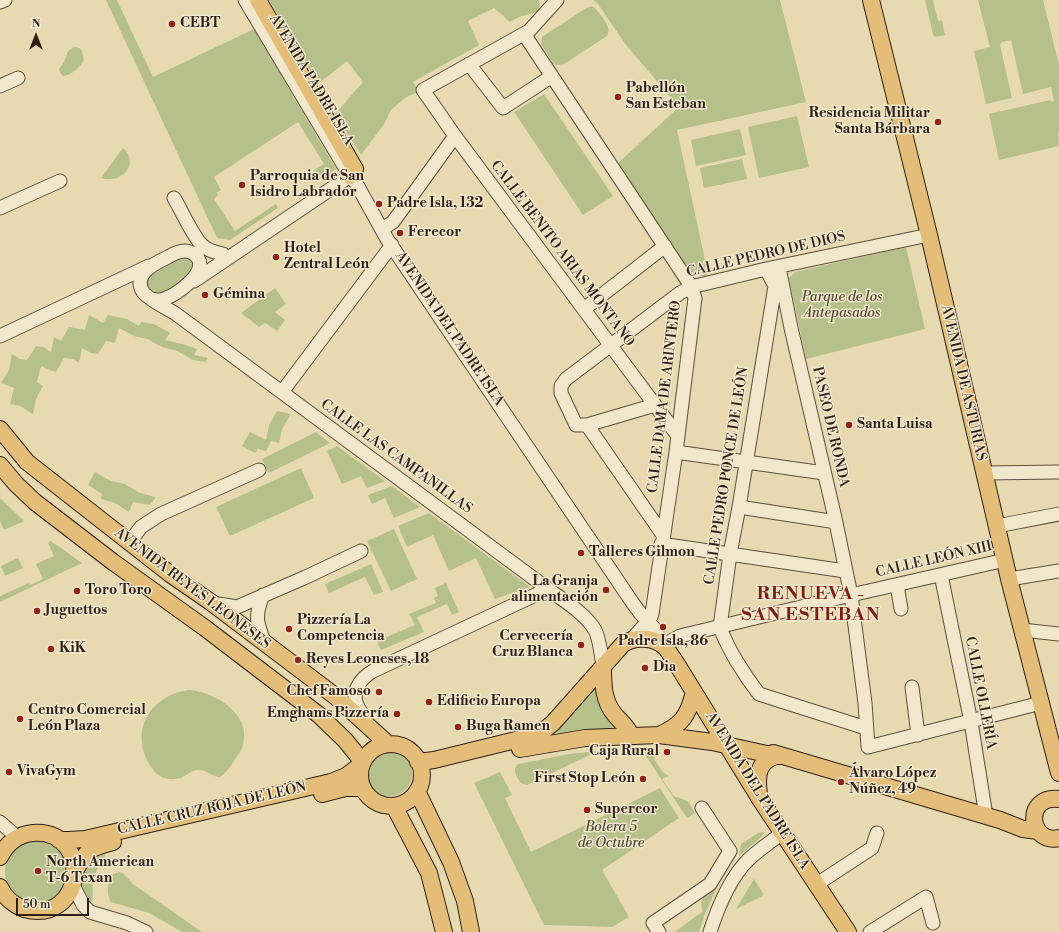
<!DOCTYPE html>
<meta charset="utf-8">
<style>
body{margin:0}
#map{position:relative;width:1059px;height:932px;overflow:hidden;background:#e8dab0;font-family:"Libre Bodoni",serif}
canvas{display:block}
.north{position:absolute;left:16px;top:16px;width:40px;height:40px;-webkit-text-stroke:3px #f0e7cc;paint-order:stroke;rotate:0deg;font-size:11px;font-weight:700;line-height:16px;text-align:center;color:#2f211a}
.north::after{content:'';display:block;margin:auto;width:14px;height:18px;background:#2f211a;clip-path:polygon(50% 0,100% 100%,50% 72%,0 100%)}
.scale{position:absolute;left:16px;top:898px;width:73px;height:18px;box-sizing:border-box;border:2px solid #2f211a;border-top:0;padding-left:5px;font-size:12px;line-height:14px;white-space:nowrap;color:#2f211a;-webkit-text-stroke:3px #f0e7cc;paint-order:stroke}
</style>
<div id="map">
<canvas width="1059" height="932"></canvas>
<div class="north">N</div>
<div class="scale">50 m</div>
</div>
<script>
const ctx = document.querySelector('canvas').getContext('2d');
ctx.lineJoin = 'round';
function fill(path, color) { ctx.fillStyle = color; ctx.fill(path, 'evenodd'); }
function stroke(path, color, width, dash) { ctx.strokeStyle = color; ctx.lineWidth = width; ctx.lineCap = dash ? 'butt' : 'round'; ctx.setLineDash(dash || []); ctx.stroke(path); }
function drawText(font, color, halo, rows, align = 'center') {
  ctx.font = font + ' "Libre Bodoni",serif'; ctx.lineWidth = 3; ctx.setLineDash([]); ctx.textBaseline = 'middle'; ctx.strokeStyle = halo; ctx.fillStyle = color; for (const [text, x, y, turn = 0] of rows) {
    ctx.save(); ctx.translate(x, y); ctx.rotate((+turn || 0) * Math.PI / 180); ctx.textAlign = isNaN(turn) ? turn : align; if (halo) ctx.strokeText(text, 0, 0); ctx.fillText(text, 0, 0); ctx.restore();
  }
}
fill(new Path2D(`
 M106 0H117L153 77 254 29 336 169 320 180 314 170 324 164 298 122 214 177 221 190 217 193 218 195 214 199 235 231 276 204 278 208 230 240 217 238Z
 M269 0H539L540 11 519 17 510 22 494 8 468 21 479 45 413 82 419 91 405 98 391 110 384 124 361 155 335 114 363 82 347 61 318 84Z
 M593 0H780L806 102 677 130 708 274 704 277 688 271 617 164 679 107 626 45 598 4Z
 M925 0H933L938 21 942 20 945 35 935 37 933 34Z
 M978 0H1043L1059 65V131L1058 132 1059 146 999 160 989 114 1050 100 1051 102 1054 101 1051 87 1023 94 1011 40 1002 42 1000 45 1012 98 986 104 974 51 990 47Z
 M592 6 595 8C600 15 613 26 607 36L564 64 556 65 553 63 541 44 542 37 586 8Z
 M74 47H77L81 49 84 60C81 66 71 76 63 76L59 71C60 66 62 66 64 62 68 54 65 52 74 47Z
 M544 94 613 196 583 215 514 112Z
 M797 116 809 167 759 178 748 127Z
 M740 129 746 155 696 166 691 140Z
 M123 148C140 162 123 185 101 178Z
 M742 159 747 179 704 188 700 168Z
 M906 247 925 329 806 359 789 278 795 272Z
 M186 257 194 261 192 274C184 280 157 302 149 290 147 288 147 284 146 281L153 271Z
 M275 288 286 304 275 312 285 320 277 331 265 323 259 327 241 313Z
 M89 315 103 323 108 315 127 319 139 326 141 322 154 324 170 333 165 340 182 344 197 349 194 355 208 358 205 362 193 360 177 351 162 347 147 339 134 336 119 328 115 343 106 341 98 354 91 353 82 348 79 363 73 359 64 358 56 372 50 370 41 366 37 382 43 386 36 399 33 414 20 406 10 404 14 388 1 383 9 370 12 354 20 359 27 360 36 346 43 347 51 352 54 337 61 341 69 327 85 330Z
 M277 411 291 414 282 429 279 443 271 441 266 451 258 449 255 453 242 446 250 432 266 440 269 425Z
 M316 432 330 443 269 473 262 459Z
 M337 446 385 481 367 488 361 476 342 484 327 451Z
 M301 468 314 498 230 536 216 507Z
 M95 472 111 481 125 484 140 493 156 497 150 505 133 502 129 512 115 503 101 499 102 494 88 485Z
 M392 486 420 507 394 518 385 498 372 504 368 495Z
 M0 498 24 521 4 530 0 521Z
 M429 513 530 587 495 599 476 558 449 571 433 535 407 547 398 526Z
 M394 529 417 579 391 591 367 541Z
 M51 541 82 563 0 602V596L29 583 30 585 43 579 36 564 54 556 48 543Z
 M18 558 23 568 5 576 1 566Z
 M371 564 383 592 374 595 365 577 329 593 325 584Z
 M446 583 459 612 452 615 447 604 417 617 424 632 381 650 377 641 415 625 409 614 436 603 434 598 438 596 435 588Z
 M598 681 616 724 615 731 544 738Z
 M189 690C215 692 252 714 243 745 242 751 237 756 234 761 230 767 226 773 220 777 211 777 206 768 197 770 192 770 188 774 183 777 177 780 166 780 160 776 152 771 147 761 144 753 134 720 157 694 189 690Z
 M642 750 659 751 654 759 663 772 669 776 662 779 674 796 688 801 695 813 687 818Z
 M598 751 527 785 521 783C516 777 512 769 518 764L569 754Z
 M368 774a22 22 0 1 1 44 0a22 22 0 1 1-44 0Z
 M500 772 512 795 505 798 531 852 660 788 679 818 602 870 629 917 612 927 544 925 474 783Z
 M765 832 761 837 739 856 741 844 758 833Z
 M5 872a31 31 0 1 1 62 0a31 31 0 1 1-62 0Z
 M106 849C107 858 98 865 95 874 90 885 95 896 91 905L81 891V880L83 869 85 864Z
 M120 872 123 873 133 884 202 932H182L149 913 111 902C106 894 107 882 113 874Z
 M754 879 764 895 736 909Z
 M717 887 705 914 699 932H675L703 911C698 898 707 893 717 887Z`), '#b6c08b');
const minor = new Path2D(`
 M245 0 350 176 356 183 387 239 632 602 640 613 653 627 665 647
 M557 0 529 31 423 90 455 136 678 436
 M0 2 5 0
 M524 34 689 283 695 298 676 452 652 614 650 619 631 640
 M469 64 503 108 552 76
 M0 86 18 78
 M174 198C182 211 192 235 202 245 208 251 215 252 223 254
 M0 208 60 181
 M382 229 393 222 455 136
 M779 267 791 328 835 518 851 595 865 703 868 747 1041 703
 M766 269 775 286 739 507 730 554 720 627C727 648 745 676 759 694L866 728
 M194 281 350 176
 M152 299C157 300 160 301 164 299 177 294 207 274 198 258 195 254 190 251 185 251 179 251 173 254 168 257 155 263 132 274 143 292 149 300 167 308 176 314L548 589C563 600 586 614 595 630 600 640 601 655 603 666
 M584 309 665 246
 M0 336 149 266
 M282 392 392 245
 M655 405 587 425H576L561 393V386L566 379 680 293 691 287 766 269 929 235
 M587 425 663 535
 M676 452 824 473
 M985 473 1059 472
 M739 507 830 521 836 523
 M997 526 1059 514
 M129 543 141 527 161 514 259 470
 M661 544 845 571
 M941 575 971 722 986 816
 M1009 579 1059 571
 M897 585 901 609
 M263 595C254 617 257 623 265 644
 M212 603 237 607 306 577 361 551
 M1022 630 1059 634
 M666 649 671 641 680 636 851 595 1005 560
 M912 687 918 735
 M366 719C363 715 359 710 357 705 351 691 361 678 373 671L548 589
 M0 822 17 837
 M817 884 872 848 877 833
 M73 885 83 905 90 912 127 923 146 932
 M659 932 653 923 710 884 730 851 702 808
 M710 932C718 907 729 879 748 860 758 850 771 842 782 833
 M870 932 926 897 933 923`);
const major = new Path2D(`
 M258 0 355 169 350 176
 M871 0 929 235 1009 579 1059 773
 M0 429 27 462 170 574 212 603 335 696 388 744
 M0 465 16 484 35 502 113 562 205 628 319 715 345 740 362 761
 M603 666C603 684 603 701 615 715 621 722 628 727 631 736
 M659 735C682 725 688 716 694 692
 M360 775a31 31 0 1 1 62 0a31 31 0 1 1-62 0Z
 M520 749 585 738 659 735 712 742 776 756H782
 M773 753 1000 820 1023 829 1038 831
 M418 762 434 760 532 736 543 731 553 723 623 644C635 636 654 637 665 647 670 653 674 660 678 666L760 799 848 932
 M417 791 451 862 465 901 471 932
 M322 794 345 788H362
 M759 795C757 778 756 762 776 756
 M1059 799C1023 795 1029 845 1059 838
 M394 806 429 873 444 932
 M59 840H69L85 839 331 782 346 776 361 765
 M0 857C6 844 18 834 33 833 94 829 85 926 24 909 14 905 4 897 0 887
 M75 871C87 850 89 848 113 842`);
stroke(minor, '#5d4f40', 15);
stroke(major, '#2f211a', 18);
stroke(minor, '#f0e7cc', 13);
stroke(major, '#e4bd78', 16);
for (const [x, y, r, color] of [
 [172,24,4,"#8f2418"],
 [618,97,4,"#8f2418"],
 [938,122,4,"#8f2418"],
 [242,185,4,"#8f2418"],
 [379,204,4,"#8f2418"],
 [400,233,4,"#8f2418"],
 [276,257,4,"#8f2418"],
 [205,295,4,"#8f2418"],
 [849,425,4,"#8f2418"],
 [581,553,4,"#8f2418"],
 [606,590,4,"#8f2418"],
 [77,591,4,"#8f2418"],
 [37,611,4,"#8f2418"],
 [663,627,4,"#8f2418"],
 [289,629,4,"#8f2418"],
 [581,645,4,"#8f2418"],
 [51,649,4,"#8f2418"],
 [298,660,4,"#8f2418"],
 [645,668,4,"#8f2418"],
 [379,692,4,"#8f2418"],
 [429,702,4,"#8f2418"],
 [397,714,4,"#8f2418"],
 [20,719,4,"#8f2418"],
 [458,727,4,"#8f2418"],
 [667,752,4,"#8f2418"],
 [9,772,4,"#8f2418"],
 [643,779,4,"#8f2418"],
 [841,782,4,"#8f2418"],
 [587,810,4,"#8f2418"],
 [38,871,4,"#8f2418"]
]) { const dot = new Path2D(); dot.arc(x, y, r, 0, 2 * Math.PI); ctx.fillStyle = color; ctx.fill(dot); stroke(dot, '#f0e7cc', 1.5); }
drawText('bold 14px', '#2f211a', '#f0e7cc', [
 ["CEBT",180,24],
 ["Pabellón",626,89],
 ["San Esteban",626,105],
 ["Residencia Militar",930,114,"right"],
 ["Santa Bárbara",930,130,"right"],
 ["Parroquia de San",250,177],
 ["Isidro Labrador",250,193],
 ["Padre Isla, 132",387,204],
 ["Ferecor",408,233],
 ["Hotel",284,249],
 ["Zentral León",284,265],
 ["Gémina",213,295],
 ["Santa Luisa",857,425],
 ["Talleres Gilmon",589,553],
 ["La Granja",598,582,"right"],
 ["alimentación",598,598,"right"],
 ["Toro Toro",85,591],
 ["Juguettos",45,611],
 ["Pizzería La",297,621],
 ["Competencia",297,637],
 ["Cervecería",573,637,"right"],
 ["Cruz Blanca",573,653,"right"],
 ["Padre Isla, 86",663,642,"center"],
 ["KiK",59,649],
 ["Reyes Leoneses, 18",306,660],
 ["Dia",653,668],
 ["Chef Famoso",371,692,"right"],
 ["Edificio Europa",437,702],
 ["Centro Comercial",28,711],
 ["León Plaza",28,727],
 ["Emghams Pizzería",389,714,"right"],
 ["Buga Ramen",466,727],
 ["Caja Rural",659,752,"right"],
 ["VivaGym",17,772],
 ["Álvaro López",849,774],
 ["Núñez, 49",849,790],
 ["First Stop León",635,779,"right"],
 ["Supercor",595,810],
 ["North American",46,863],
 ["T-6 Texan",46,879]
], 'left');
drawText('14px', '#2f211a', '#f0e7cc', [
 ["AVENIDA PADRE ISLA",311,80,59],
 ["CALLE BENITO ARIAS MONTANO",562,254,53],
 ["CALLE PEDRO DE DIOS",766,255,-13],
 ["AVENIDA DEL PADRE ISLA",449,329,56],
 ["AVENIDA DE ASTURIAS",963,383,77],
 ["CALLE DAMA DE ARINTERO",665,397,-83],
 ["PASEO DE RONDA",830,427,77],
 ["CALLE LAS CAMPANILLAS",396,457,36],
 ["CALLE PEDRO PONCE DE LEÓN",727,476,-81],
 ["CALLE LEÓN XIII",934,560,-13],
 ["AVENIDA REYES LEONESES",192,589,37],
 ["CALLE OLLERÍA",980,693,79],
 ["AVENIDA DEL PADRE ISLA",757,791,58],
 ["CALLE CRUZ ROJA DE LEÓN",212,809,-13]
]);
drawText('italic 14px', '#514936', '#f0e7cc', [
 ["Parque de los",842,298],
 ["Antepasados",842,314],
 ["Bolera 5",611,828],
 ["de Octubre",611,844]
]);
ctx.letterSpacing = '1px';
drawText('bold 18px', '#7a1f14', '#f0e7cc', [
 ["RENUEVA -",811,595],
 ["SAN ESTEBAN",811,616]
]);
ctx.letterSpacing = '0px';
</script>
